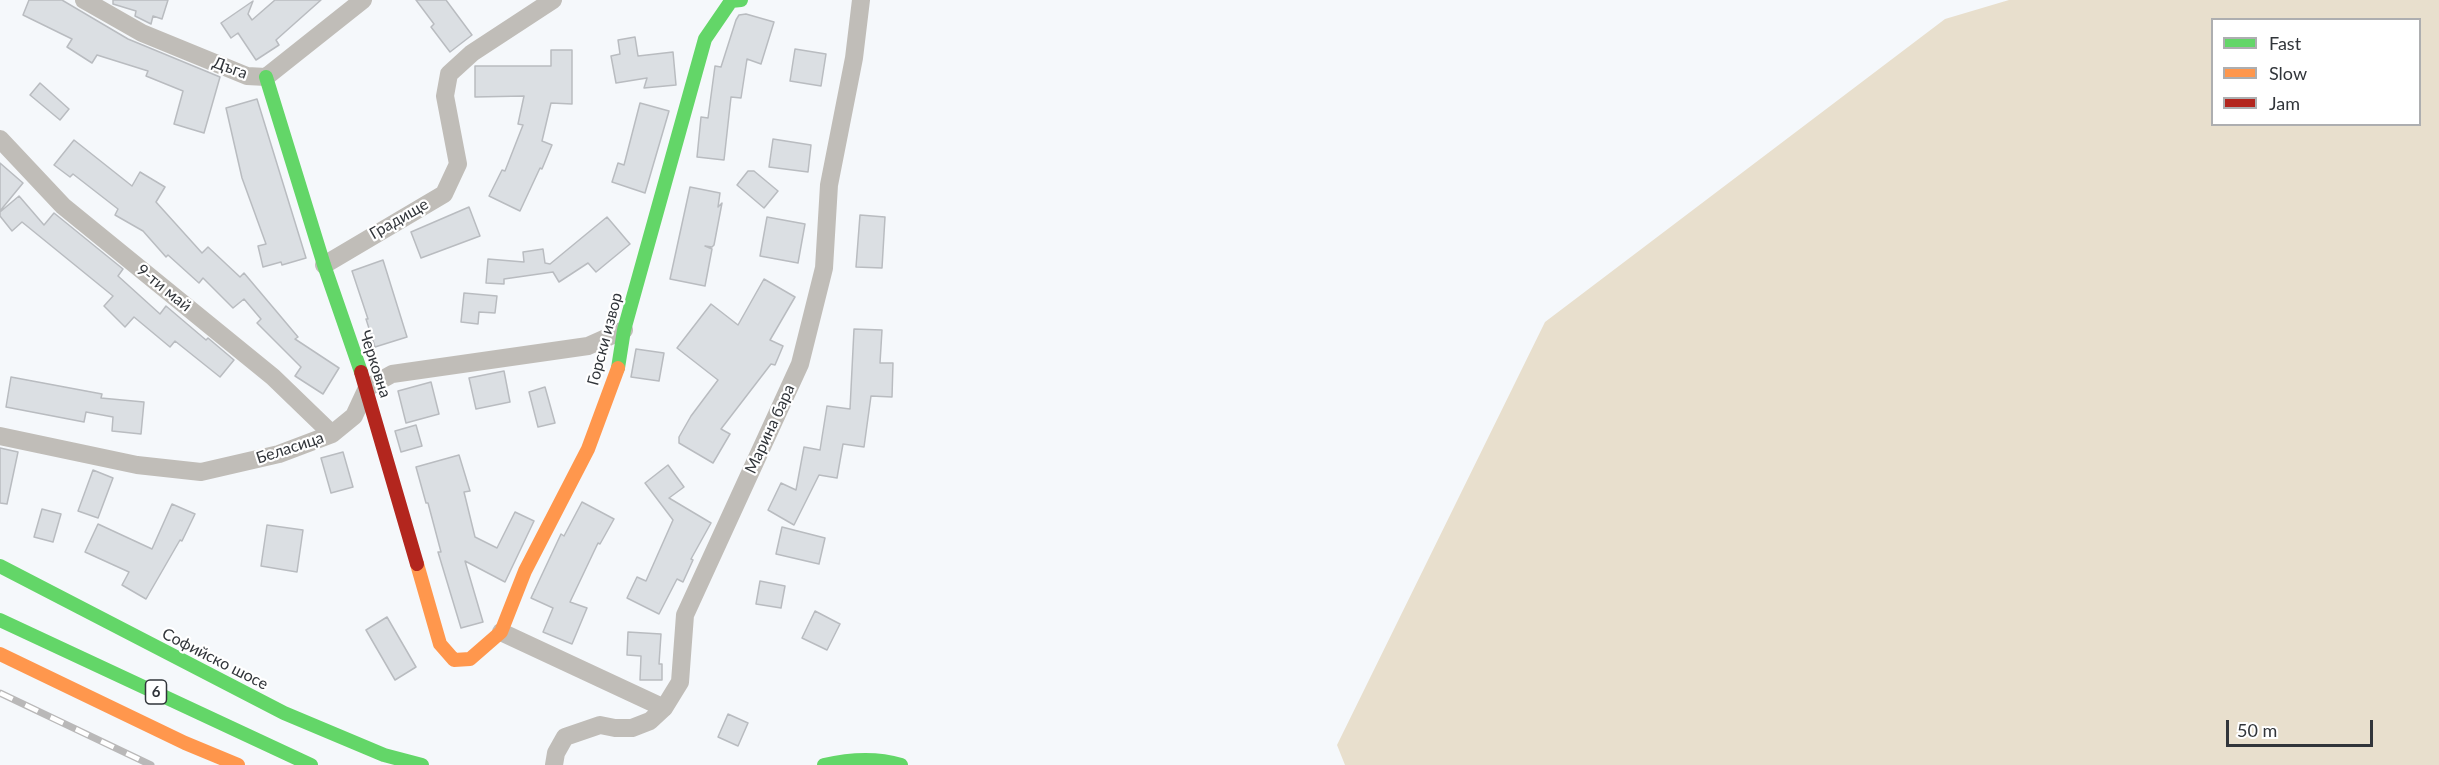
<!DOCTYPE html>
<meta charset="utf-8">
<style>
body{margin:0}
#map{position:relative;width:2439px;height:765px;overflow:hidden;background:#f5f8fb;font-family:Lato,sans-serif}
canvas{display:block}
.legend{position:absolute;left:2211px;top:18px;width:210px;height:108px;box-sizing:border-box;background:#fff;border:2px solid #adaeb0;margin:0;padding:8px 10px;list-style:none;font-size:18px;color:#31353a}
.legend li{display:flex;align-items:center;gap:12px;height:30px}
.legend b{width:30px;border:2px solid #adaeb0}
.scale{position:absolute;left:2226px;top:720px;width:147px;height:27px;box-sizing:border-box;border:3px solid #31353a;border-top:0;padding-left:8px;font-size:18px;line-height:21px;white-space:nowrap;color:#31353a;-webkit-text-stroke:4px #fff;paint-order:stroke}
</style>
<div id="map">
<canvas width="2439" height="765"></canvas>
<ul class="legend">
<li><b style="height:8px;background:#63d668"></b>Fast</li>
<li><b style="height:8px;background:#ff974d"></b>Slow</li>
<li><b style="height:8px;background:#b3261e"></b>Jam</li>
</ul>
<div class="scale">50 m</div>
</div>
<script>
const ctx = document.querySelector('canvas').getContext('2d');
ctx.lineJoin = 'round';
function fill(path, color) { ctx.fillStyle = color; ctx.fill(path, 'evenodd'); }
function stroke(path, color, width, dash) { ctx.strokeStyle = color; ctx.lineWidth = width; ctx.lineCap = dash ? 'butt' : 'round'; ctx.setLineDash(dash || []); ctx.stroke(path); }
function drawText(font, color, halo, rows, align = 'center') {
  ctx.font = font + ' Lato,sans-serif'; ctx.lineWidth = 4.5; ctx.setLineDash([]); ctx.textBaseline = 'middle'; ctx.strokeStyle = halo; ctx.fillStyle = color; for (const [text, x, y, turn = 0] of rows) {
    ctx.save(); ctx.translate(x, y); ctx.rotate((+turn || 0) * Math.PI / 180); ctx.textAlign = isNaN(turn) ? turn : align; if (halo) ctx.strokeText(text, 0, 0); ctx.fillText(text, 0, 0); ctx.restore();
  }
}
fill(new Path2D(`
 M2009 0H2439V765H1345L1337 745 1545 322 1945 19ZM2212 20H2420V124H2212Z`), '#e8dfcd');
const building = new Path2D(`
 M29 0H62L128 39 220 77 204 133 174 124 183 91 146 76 148 71 97 55 92 63 67 47 72 39 23 15Z
 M113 0H168L162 19 153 16 151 24 135 16 136 11 113 4Z
 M275 0H321L276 40 279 45 256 60 238 33 231 38 221 23 253 1 248 14 252 20Z
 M416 0H446L472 35 450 52 431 27 434 24Z
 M746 14 774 22 761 64 747 59 741 98 731 97 724 160 697 157 701 117 708 118 715 66 721 67 736 20 739 15Z
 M635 37 638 56 673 52 676 85 644 88 647 78 616 83 611 56 620 54 618 40Z
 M795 49 826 54 821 86 790 81Z
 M551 50H572V104L551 103 542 141 552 145 542 169 540 168 520 211 489 196 502 170 505 171 523 125 518 124 524 96 475 97V66H551Z
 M40 83 69 109 60 120 30 95Z
 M257 99 306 258 282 265 281 262 263 267 258 246 266 244 242 178 226 108Z
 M640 103 669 111 645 193 612 182 618 163 624 165Z
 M773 139 811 145 808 172 769 167Z
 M74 140 132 186 140 172 165 187 156 202 202 253 208 247 240 277 244 273 298 337 295 339 339 368 323 394 295 376 301 367 257 323 261 319 244 299 233 308 203 278 199 283 168 255 166 257 143 231 115 215 118 209 73 174 70 177 54 165Z
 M0 163 23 183 0 211Z
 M748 171H754L778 191 764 208 737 185Z
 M690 187 720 193 718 207 722 203 714 245 712 247 705 246 712 249 705 286 670 279Z
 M19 196 44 225 54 213 123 269 118 276 160 314 166 306 206 340 208 338 234 360 220 377 175 341 170 347 134 317 125 327 104 306 113 296 22 222 12 231 0 216V212Z
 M469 207 480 236 421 258 411 232Z
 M860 215 885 217 882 268 856 267Z
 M607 217 630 244 596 272 588 263 559 282 553 272 504 279V284L486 283 488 259 524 262 523 252 543 249 545 263 550 264Z
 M767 217 805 224 798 263 760 256Z
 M383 260 407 337 375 347 366 319H368L352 271Z
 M764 279 795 297 770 340 783 346 775 365 771 364 721 429 730 434 713 463 679 443V437L691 416 718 380 677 348 711 304 738 325Z
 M464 293 497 296 495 313 479 312 478 324 461 322Z
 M854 329 882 330 880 363H893L892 397 871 396 864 447 843 444 837 478 819 475 794 525 768 510 781 483 796 490 804 447 820 450 827 406 850 409Z
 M636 349 664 353 659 381 631 377Z
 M504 371 510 402 476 409 469 378Z
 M11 377 102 394 101 398 144 402 141 434 112 431 113 417 86 412 84 422 6 407Z
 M431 382 439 414 406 423 398 391Z
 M545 387 555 423 538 427 529 392Z
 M416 425 422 446 401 452 395 431Z
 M0 448 18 452 7 504 0 503Z
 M343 452 353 487 331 493 321 458Z
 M459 455 470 491 464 492 475 537 497 548 515 512 534 521 505 582 465 561 483 622 461 628 438 552H441L428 503H426L416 467Z
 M668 465 684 487 669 498 711 523 691 559 693 560 683 582 677 579 659 614 627 598 637 577 646 581 673 520 645 483Z
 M93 470 113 478 98 518 78 511Z
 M582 502 614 519 600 544 598 543 570 602 587 608 572 644 543 632 553 608 531 598 561 534 564 536Z
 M172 504 195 514 182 541 180 540 146 599 122 585 129 572 85 552 98 524 152 549Z
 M42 509 61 514 53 542 34 537Z
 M267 525 303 530 297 572 261 566Z
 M782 527 825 538 819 564 776 554Z
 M760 581 785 586 781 608 756 604Z
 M815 611 840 624 827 650 802 638Z
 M387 617 416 667 395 680 366 630Z
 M628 632 661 634 659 664H662V680H640L641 656 627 655Z
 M728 714 748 723 738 746 718 737Z`);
fill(building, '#dbdfe3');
stroke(building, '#b9bcc0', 1.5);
stroke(new Path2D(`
 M84 0 142 33 247 76 266 77 363 0
 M0 139 63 206 273 377 332 434
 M324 265 444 194 458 164 445 96 449 74 472 53 553 0
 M0 436 137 465 201 472 279 454 332 434 354 416 367 388 392 374 588 346 624 330
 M501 632 664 708
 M554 765 556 753 565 737 600 725 615 728H632L650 721 664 708 680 682 685 615 800 364 824 268 829 185 854 58 861 0`), '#c0bdb8', 18);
stroke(new Path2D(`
 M266 77 324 265 361 372
 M618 368 624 330 705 39 731 1 741 0
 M0 566 284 713 384 755 422 765
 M0 620 311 765
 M824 765C850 759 875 757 901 765`), '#63d668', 14);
stroke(new Path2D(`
 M417 564 440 644 454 660 470 659 501 632 525 571 588 449 618 368
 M0 654 185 743 238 765`), '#ff974d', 14);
stroke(new Path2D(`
 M361 372 417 564`), '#b3261e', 14);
const rail = new Path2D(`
 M0 693 151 765`);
stroke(rail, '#b9b8b8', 7);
stroke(rail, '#fff', 4.5, [14]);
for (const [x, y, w] of [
 [156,692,21]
]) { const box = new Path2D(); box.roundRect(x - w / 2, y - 12, w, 24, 4.5); ctx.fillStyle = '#fff'; ctx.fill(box); stroke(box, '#31353a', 1.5); }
drawText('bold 15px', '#31353a', null, [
 ["6",156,692]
]);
drawText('16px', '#31353a', '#fff', [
 ["Дъга",230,68,20],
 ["Градище",399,219,-30],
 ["9-ти май",164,288,39],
 ["Горски извор",605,339,-75],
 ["Черковна",375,364,72],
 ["Марина бара",770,429,-65],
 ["Беласица",290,448,-18],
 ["Софийско шосе",215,659,27]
]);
</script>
